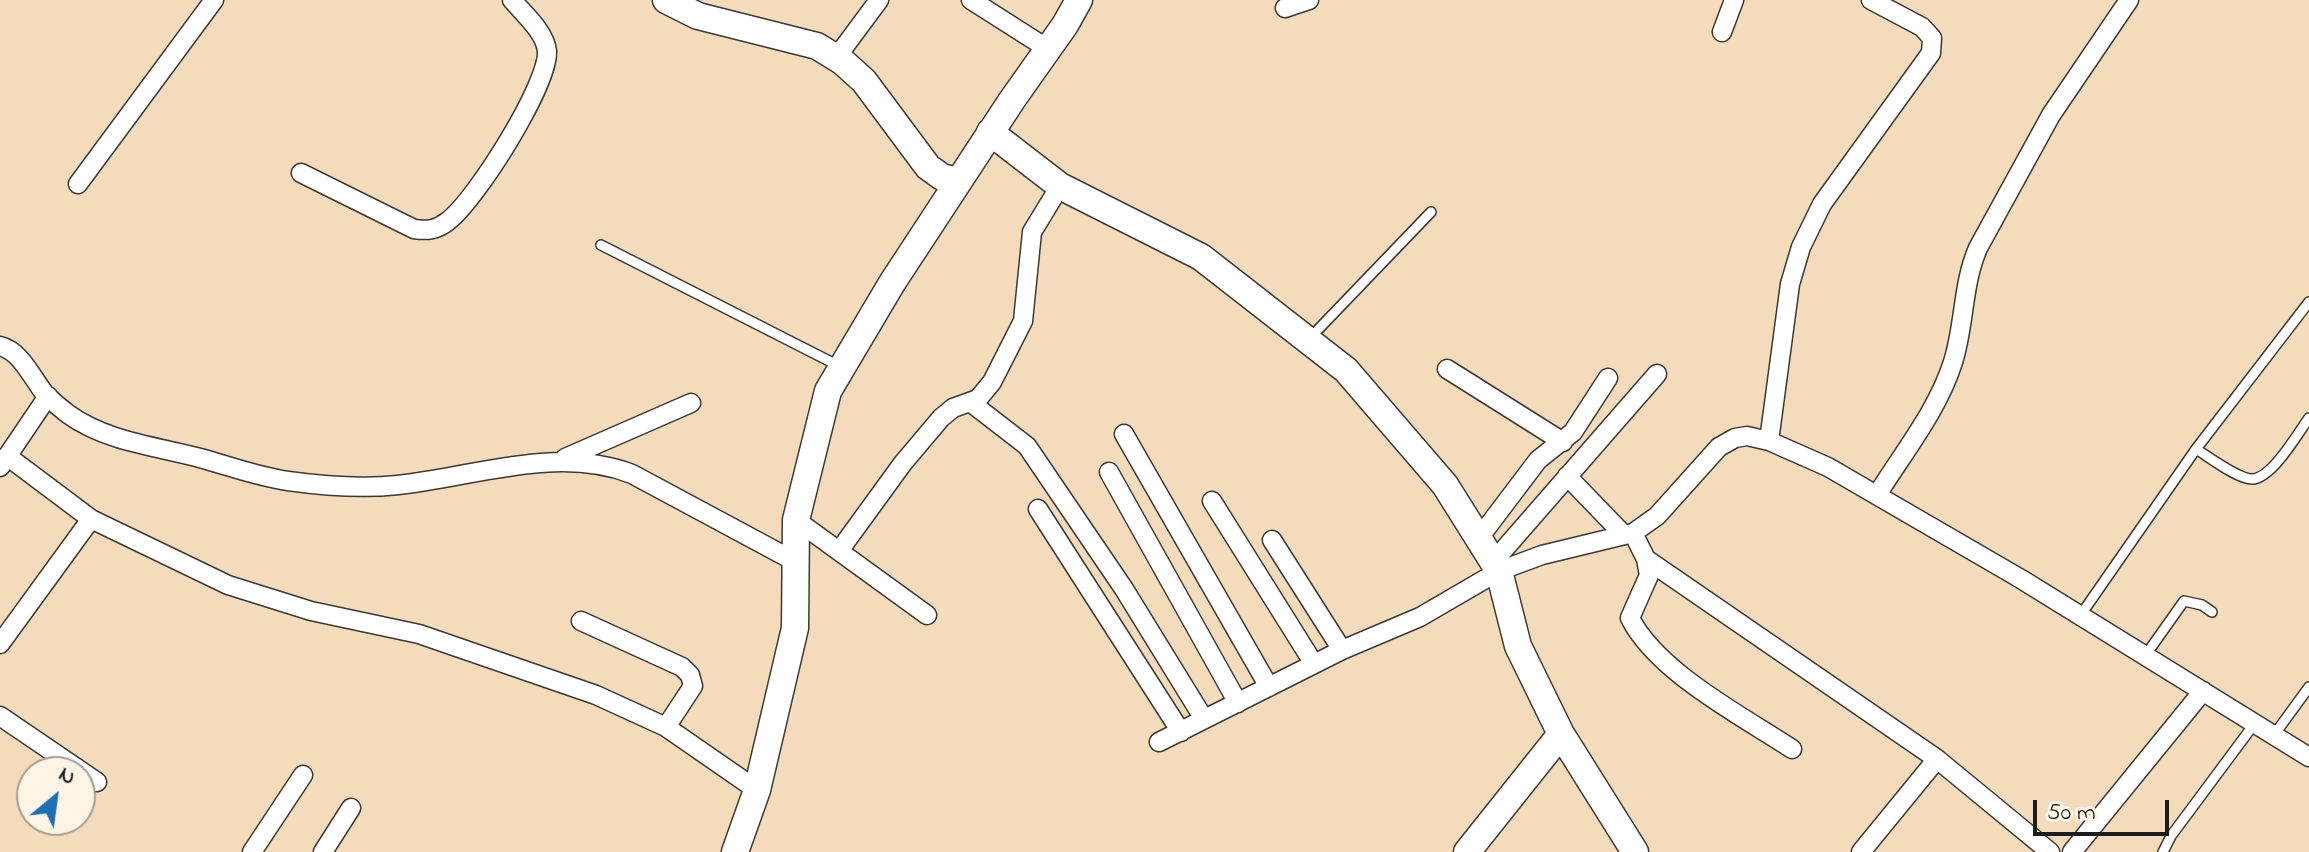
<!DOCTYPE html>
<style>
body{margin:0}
#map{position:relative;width:2309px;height:852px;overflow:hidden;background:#f3dbbc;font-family:"Indie Flower",sans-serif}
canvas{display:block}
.north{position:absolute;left:16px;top:756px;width:80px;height:80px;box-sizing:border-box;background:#fcf5e5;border:2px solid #a29e95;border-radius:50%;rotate:29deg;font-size:22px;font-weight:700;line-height:32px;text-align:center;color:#1c1c1c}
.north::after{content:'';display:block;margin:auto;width:28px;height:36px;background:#1f6fb2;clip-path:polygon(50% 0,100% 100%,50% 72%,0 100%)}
.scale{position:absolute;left:2033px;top:800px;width:136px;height:36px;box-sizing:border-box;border:4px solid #1c1c1c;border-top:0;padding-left:10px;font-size:24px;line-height:28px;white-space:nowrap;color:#1c1c1c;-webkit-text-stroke:6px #fcf5e5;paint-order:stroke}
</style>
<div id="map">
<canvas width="2309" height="852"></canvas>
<div class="north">N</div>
<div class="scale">50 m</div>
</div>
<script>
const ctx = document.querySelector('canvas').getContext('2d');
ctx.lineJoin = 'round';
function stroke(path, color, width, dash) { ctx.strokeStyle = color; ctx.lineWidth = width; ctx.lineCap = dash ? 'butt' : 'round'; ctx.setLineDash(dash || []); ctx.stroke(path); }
const lane = new Path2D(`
 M601 245 841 367
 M1309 339 1431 212
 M2196 449C2209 457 2239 480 2253 479 2273 477 2298 433 2309 418
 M2080 616 2196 449 2309 302
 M2145 656 2184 601 2202 605 2212 612
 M2274 735 2309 687
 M2163 852 2171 836 2255 723`);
const street = new Path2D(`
 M971 0 1048 49
 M1285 8 1309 0
 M1722 32 1734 0
 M836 58 879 0
 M301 173 414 229C427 231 437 230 448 221 476 200 549 84 547 51 545 32 524 14 512 0
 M78 184 214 0
 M0 346C21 351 32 378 45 394 52 401 60 408 68 414 107 442 155 446 200 458 229 466 259 477 288 481 324 486 362 489 398 485 474 477 557 445 632 474L796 562
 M1447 369 1563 442
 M970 402 1027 446 1124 589 1204 719
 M1124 434 1269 687
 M1769 441 1790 284 1801 247 1822 204 1931 53 1932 38 1922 27 1871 0
 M7 456 91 519 228 585 311 611 419 634 596 695 666 727 757 790
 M565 458 691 403
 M0 467 48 396
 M1109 472 1238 703
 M1567 476 1624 535
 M1877 495C1903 453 1938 410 1953 362 1965 324 1962 285 1978 248L2051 115 2129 0
 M1212 501 1314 664
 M1038 509 1181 732
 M796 520 927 615
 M1633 533 1646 559 1649 575 1630 618C1657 672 1742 716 1792 749
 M1479 538 1538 460 1573 432 1608 378
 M1272 540 1342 650
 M839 551 903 463 941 418 953 408 978 399 992 382 1023 321 1032 232 1060 186
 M1646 559 1937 759 2050 852
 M1493 562 1657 374
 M581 621 682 667 690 675 693 686 666 727
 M0 644 91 519
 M0 716 97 782
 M1159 742 1342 650 1420 617 1499 571 1542 555 1633 533 1657 516 1719 447 1735 438 1747 436 1769 441 1828 467 2021 579 2309 757
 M252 852 303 775
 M323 852 351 808
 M1861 852 1937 759
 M2072 852 2203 691`);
const secondary = new Path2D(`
 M666 0 698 16 817 46 843 62 864 81 928 167 942 177 958 181
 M990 132 1060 186 1201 257 1346 370 1445 485 1499 571 1518 646 1561 734 1635 852
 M735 852 757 790 795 628 796 520 828 391 892 283 1012 100 1065 25 1079 0
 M1467 852 1561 734`);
stroke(lane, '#3c3934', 12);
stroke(street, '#3c3934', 21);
stroke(secondary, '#3c3934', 29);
stroke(lane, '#fff', 9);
stroke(street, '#fff', 18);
stroke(secondary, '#fff', 26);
</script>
